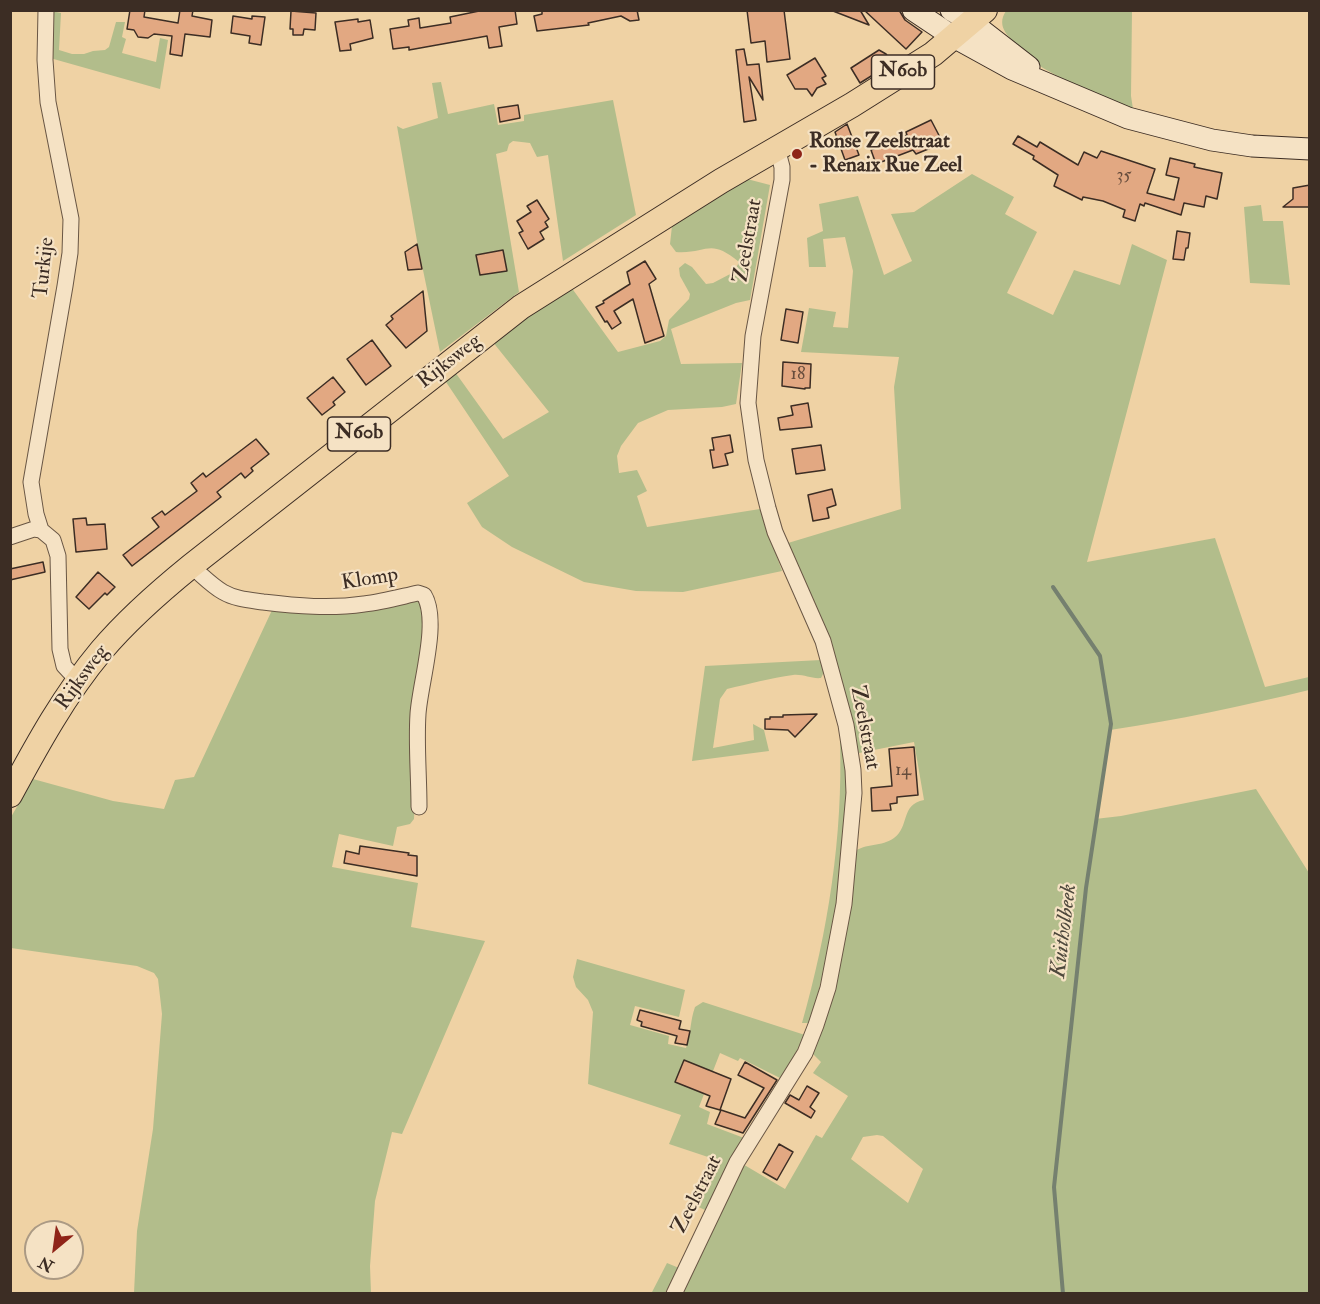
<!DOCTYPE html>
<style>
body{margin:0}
#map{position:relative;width:1320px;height:1304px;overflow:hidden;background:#efd2a4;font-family:"IM FELL Double Pica",serif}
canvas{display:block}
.frame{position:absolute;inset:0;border:12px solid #3c2d24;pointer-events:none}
.north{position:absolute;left:24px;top:1220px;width:60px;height:60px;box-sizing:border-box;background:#f5e2c4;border:2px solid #ab9a84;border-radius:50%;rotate:209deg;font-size:16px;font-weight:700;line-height:24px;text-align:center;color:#3c2d24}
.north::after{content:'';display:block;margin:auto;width:21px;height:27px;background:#8f2418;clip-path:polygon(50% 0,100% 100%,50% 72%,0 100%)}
</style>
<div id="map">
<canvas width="1320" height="1304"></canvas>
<div class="frame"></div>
<div class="north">N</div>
</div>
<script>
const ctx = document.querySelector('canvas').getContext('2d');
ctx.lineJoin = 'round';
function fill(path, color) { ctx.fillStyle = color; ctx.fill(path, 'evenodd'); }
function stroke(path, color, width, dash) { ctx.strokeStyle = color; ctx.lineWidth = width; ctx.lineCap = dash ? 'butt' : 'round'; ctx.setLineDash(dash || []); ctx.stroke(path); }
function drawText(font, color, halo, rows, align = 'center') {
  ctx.font = font + ' "IM FELL Double Pica",serif'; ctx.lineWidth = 4.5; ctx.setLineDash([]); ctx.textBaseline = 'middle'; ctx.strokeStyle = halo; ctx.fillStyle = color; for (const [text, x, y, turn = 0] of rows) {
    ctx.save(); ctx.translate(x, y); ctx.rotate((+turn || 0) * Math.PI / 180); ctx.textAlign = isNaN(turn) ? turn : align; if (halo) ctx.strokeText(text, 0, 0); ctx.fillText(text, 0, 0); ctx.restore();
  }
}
fill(new Path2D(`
 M51 11 61 13 59 50 72 54H84L93 51 105 50 109 47 116 22H125L122 37 126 39 122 53 156 62 160 38 168 40 160 89 50 58Z
 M1006 11H1132L1131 96 1133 109C1102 96 1071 85 1043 68 1035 63 1028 55 1022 49 1010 39 995 27 1006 11Z
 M441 82 448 114 494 104 498 125 524 121V115L613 100 636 215 563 261 548 155 537 157 530 143 513 141 509 144 507 151 496 154 519 292 440 352 417 241 397 126 403 129 438 118 432 83Z
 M972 174 1014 197 1005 214 1037 232 1007 293 1053 315 1074 270 1120 285 1132 244 1167 260 1087 562 1215 538 1265 687 1309 677V690C1243 706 1178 720 1110 730L1095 819 1121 816 1256 789 1309 873V1293L676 1294 741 1163 785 1189 816 1135 822 1138 848 1096 813 1073 821 1062 810 1051 854 852C865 843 882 847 894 838 910 826 900 805 924 800L914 742 854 754 788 543 901 509 894 387 899 357 801 352 809 308 836 312 833 327 848 328 853 271 845 237 823 239 826 267H809L807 238 823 231 819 204 858 196 884 275 912 261 891 214 914 212ZM877 1135 883 1136 923 1169 908 1203 851 1159 863 1137Z
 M747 179 770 185 750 300 736 303 671 329 681 364 742 363 736 404 722 407 668 410 638 423 621 446 617 456 619 473 637 470 647 491 637 496 647 527 760 509 782 571 683 592 636 591 584 582 512 547 482 527 467 503 509 476 444 379 455 372 503 439 549 412 492 341 571 287 618 352 660 341 666 336 669 320 689 299 690 294 680 276 679 268 685 263 692 267 706 284 713 283 734 272 739 262C709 237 708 254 676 252L670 244 672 226Z
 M1261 205 1263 221H1283L1290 285 1250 283 1244 207Z
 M417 598 425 604 414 819 410 824 397 827 393 846 339 834 332 867 418 883 411 927 485 941 402 1134 392 1132 375 1201 370 1266 371 1293H134L137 1231 153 1129 162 1014 158 979 154 973 137 966 11 948V817L33 779 113 801 164 809 175 780 194 777 273 608Z
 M821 660 824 672 821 678C811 679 804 674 793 675 771 678 748 684 727 689L720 699 713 748 754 740 753 724 764 730 769 751 692 761 705 666Z
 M840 741H844L848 775 847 819 835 929 810 1023H802C828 932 843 836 840 741Z
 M577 959 685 990 679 1017 635 1006 630 1025 669 1036 668 1044 686 1048C691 1034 690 1021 695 1007L703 1002 805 1035 782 1079 740 1058 738 1061 720 1053 699 1107 710 1112 707 1124 744 1138 705 1210 692 1204 714 1159 669 1144 681 1115 588 1084 593 1012 588 1000 576 987 573 977Z
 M667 1263 679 1268 665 1293 651 1294Z`), '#b2bd8b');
stroke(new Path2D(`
 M1053 587 1100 656 1111 724 1086 888 1054 1187 1063 1294`), '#75806f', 4);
const building = new Path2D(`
 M130 10H145L144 17 178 23 180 10H193L192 16 212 20 210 37 185 34 182 56 170 54 172 36 154 34 148 38 138 37 134 30 127 29Z
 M484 10H515L517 24 499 27 502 46 489 48 487 36 409 50V47L393 49 390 29 409 26 408 20 419 18 420 28 451 23 450 17Z
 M542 10H637L639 20 630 21 621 16 588 23 589 25 537 31 534 16 542 14Z
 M747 10H784L790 59 767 62 765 41 751 43Z
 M833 10H860L869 25 833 11Z
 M864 10H899L905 20 922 32 906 49Z
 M291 11 316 13 315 30 304 29 303 35H293V29H290Z
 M233 16 252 19V16L265 17 261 45 249 43 250 36 231 33Z
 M358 19V22L370 20 373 38 350 44 351 50 340 51 335 22Z
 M744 49 747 65 759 64 763 100 749 77 756 120 744 122 736 50Z
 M879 50 886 54 892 63 860 83 851 68Z
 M815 58 826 76 822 78 826 84 817 88 812 96 807 89H795L787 75Z
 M518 105 520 118 500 122 498 108Z
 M931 120 943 143 916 154 913 150 876 164 871 150 907 135 906 132Z
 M847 124 859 155 845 160 835 132Z
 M1018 136 1037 147 1040 142 1078 165 1084 152 1097 158 1101 151 1155 169 1147 193 1174 200 1179 178 1166 175 1170 158 1195 164 1194 167 1222 173 1217 199 1206 196 1204 207 1184 203 1181 215 1145 203 1144 206 1140 204 1135 221 1123 217 1125 210 1103 201 1083 197 1082 200 1054 186 1058 175 1033 159 1034 156 1013 144Z
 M1310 185V207H1283L1293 199V188Z
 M537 200 549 219 545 222 548 227 540 232 544 239 528 249 519 233 523 231 517 221 531 212 527 206Z
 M1177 231 1190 233 1188 248H1186L1184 260 1173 259Z
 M417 244 422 269 408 270 405 252Z
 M503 250 507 271 480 275 476 255Z
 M645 261 656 279 649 284 664 336 645 343 633 299 614 311 621 323 612 329 607 321 605 322 596 307 604 303 603 301 630 284 627 272Z
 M423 291 427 331 406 348 386 325 393 319 391 316Z
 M786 309 803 312 798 343 781 340Z
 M372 340 391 366 366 385 347 359Z
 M783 362 811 364 810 388H805V389L782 386Z
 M333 377 345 392 333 402 335 405 322 415 307 398Z
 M808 403 812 427 780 430 778 418 793 415 791 406Z
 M730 435 733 452 725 454 728 465 713 468 710 450H714L712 438Z
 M256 439 269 454 251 468 253 471 245 478 241 473 217 492 221 497 132 566 123 555 159 527 152 518 162 511 165 515 197 491 191 483 203 473 206 477Z
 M821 445 825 470 796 474 792 449Z
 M832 489 836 505 827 508 829 518 813 521 808 495Z
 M86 518 87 525 105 524 107 549 76 552 73 519Z
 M43 562 45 572 10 580V569Z
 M98 572 115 587 107 595 105 593 89 609 76 597Z
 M817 714 795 737 788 730 765 729V719H770V717H783V715Z
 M914 747 918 795 897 797V803L890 804 891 810 872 811 871 788 892 786 889 749Z
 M360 846 409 853 408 855 417 856V876L344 863 346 851 359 854Z
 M640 1010 681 1021 679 1029 690 1031 687 1045 675 1043 677 1036 641 1026 642 1022 637 1020Z
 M684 1060 731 1079 720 1110 706 1106 710 1096 675 1082Z
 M745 1062 777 1080 743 1133 715 1124 721 1110 745 1118 764 1088 738 1075Z
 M807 1086 819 1093 810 1107 815 1111 811 1118 785 1103 790 1095 799 1100Z
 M779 1144 793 1152 777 1180 763 1172Z`);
fill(building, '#e2a882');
stroke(building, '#3c2d24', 1.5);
const street = new Path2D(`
 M41 530 36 514 31 482 65 286 70 253 71 219 48 102 45 60 46 10
 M10 537 34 529 41 530 53 540 58 556 60 649 64 666 78 681
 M191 566C202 575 211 585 223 592 235 599 249 600 263 602 297 606 330 609 364 604 382 602 400 597 418 593L424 595C440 621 420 683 418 714 416 744 419 776 419 807
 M674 1294 737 1162 805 1053 816 1025 828 988 844 904 854 793 853 770 846 725 823 641 775 532 768 508 756 460 748 403 753 336 782 180V167L777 148`);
const secondary = new Path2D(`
 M913 10 952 36 1012 69 1128 118 1212 140 1252 146 1310 149
 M951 10 971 22 1029 67`);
const primary = new Path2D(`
 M10 795C37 745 65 694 101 651 128 619 159 592 191 566L521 307 721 181 852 105 933 54 985 10`);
stroke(street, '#695644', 17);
stroke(secondary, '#3c2d24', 23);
stroke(primary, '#3c2d24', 26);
stroke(street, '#f5e2c4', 15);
stroke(secondary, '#f5e2c4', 21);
stroke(primary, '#efd2a4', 24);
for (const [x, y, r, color] of [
 [797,154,6,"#8f2418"]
]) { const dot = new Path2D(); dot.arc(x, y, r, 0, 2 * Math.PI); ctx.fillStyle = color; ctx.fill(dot); stroke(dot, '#f5e2c4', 2); }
drawText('18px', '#664c3c', null, [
 ["35",1124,176],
 ["18",798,375],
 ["14",903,771]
]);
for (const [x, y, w] of [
 [903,72,63],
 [359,434,63]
]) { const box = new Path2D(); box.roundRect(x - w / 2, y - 17, w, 34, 4.5); ctx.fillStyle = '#f5e2c4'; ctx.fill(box); stroke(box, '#3c2d24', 1.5); }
drawText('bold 20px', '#3c2d24', null, [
 ["N60b",903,72],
 ["N60b",359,434]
]);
drawText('bold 21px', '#3c2d24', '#f5e2c4', [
 ["Ronse Zeelstraat",809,142],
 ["- Renaix Rue Zeel",809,166]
], 'left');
drawText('21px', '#3c2d24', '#f5e2c4', [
 ["Zeelstraat",749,241,-80],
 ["Turkije",45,268,-84],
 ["Rijksweg",450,362,-38],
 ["Klomp",370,580,-9],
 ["Rijksweg",83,678,-54],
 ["Zeelstraat",864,728,79],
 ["Zeelstraat",698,1195,-63]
]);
drawText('italic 22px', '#4f493d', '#f5e2c4', [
 ["Kuitholbeek",1065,931,-83]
]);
</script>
